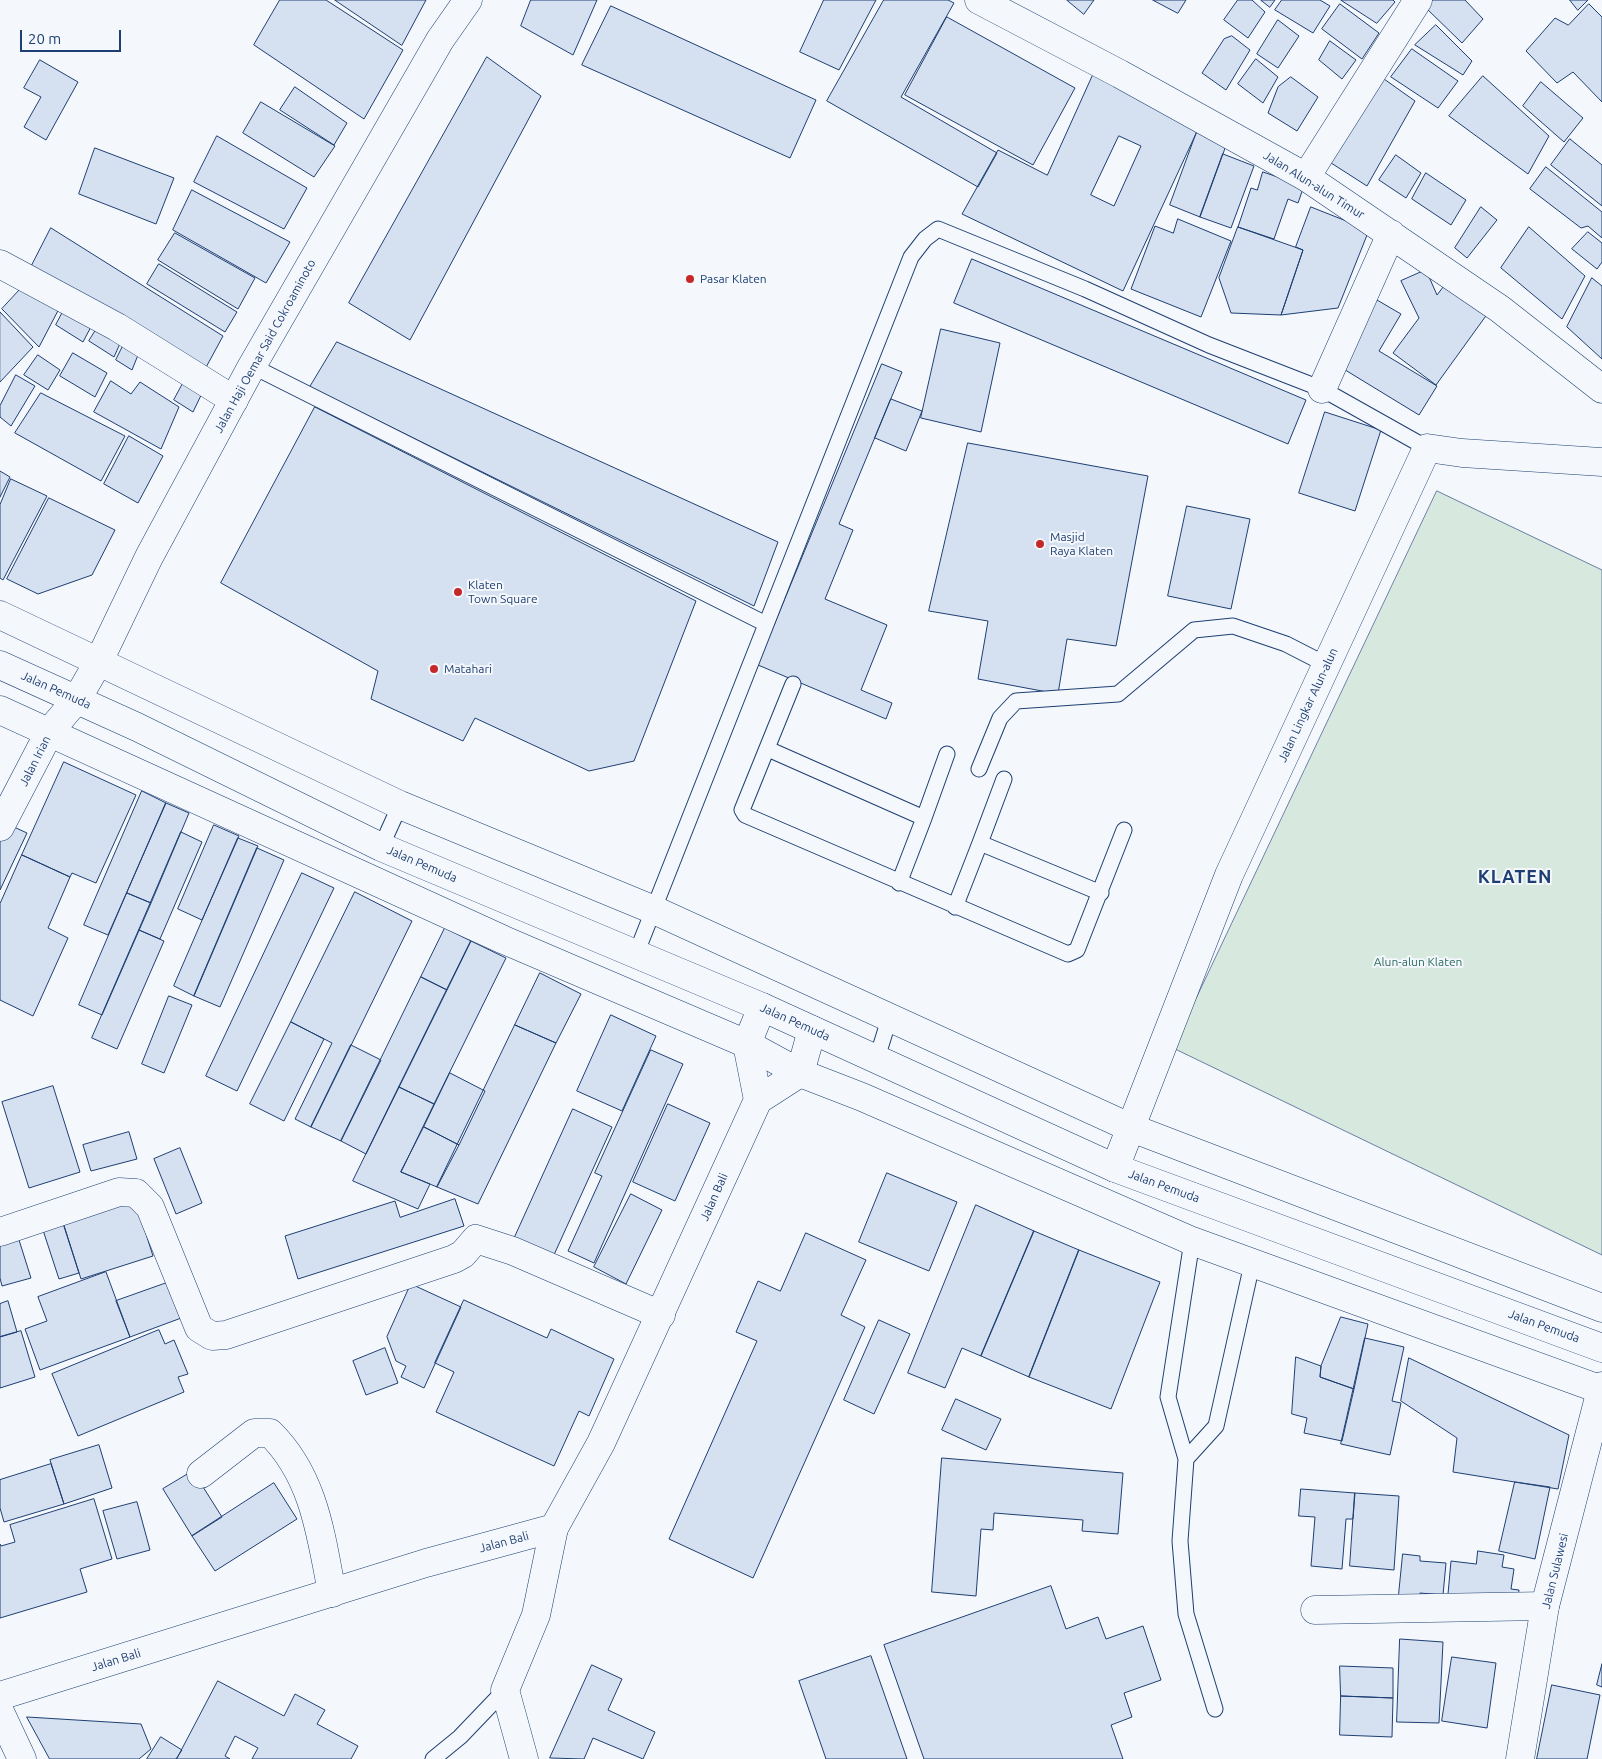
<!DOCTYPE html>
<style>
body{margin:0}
#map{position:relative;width:1602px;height:1759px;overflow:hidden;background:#f4f7fb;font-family:Ubuntu,sans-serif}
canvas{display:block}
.scale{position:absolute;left:20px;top:30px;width:101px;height:22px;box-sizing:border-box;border:2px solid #1d3f73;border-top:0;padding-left:6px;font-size:15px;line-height:18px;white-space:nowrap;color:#1d3f73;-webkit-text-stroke:4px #f4f7fb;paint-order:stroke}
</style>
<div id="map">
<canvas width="1602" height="1759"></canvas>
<div class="scale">20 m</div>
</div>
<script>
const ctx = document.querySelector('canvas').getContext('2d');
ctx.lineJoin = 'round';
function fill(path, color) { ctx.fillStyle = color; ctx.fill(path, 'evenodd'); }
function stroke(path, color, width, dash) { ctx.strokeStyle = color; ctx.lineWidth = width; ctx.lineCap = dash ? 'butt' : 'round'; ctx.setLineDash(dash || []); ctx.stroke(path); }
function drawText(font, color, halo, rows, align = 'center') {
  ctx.font = font + ' Ubuntu,sans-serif'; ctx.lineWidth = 4; ctx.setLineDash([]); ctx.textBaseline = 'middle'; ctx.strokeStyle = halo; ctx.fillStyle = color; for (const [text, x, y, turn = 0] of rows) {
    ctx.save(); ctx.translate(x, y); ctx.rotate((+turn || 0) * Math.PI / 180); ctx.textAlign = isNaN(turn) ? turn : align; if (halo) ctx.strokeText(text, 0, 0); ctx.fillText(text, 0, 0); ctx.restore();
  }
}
const green = new Path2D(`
 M1437 491 1602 570V1255L1173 1048Z`);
fill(green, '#d7e8df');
stroke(green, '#687fa3', 1);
const building = new Path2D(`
 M280 0H326L403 50 364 119 254 45Z
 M335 0H426L402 45Z
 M531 0H597L573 55 521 26Z
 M824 0H876L839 70 800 52Z
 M884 0H948L954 3 901 97 997 153 978 187 827 101Z
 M1067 0H1094L1084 14Z
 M1153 0H1186L1178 13Z
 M1238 0H1252L1265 12 1248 38 1224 20Z
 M1261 0H1275L1270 7Z
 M1282 0H1320L1330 6 1313 33 1275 10Z
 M1341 0H1393L1395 2 1377 23Z
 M1432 0H1465L1483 19 1462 43 1425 7Z
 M1570 0H1588L1578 10Z
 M1340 4 1379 33 1362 59 1322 29Z
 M1589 4 1602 17V102L1573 72 1557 83 1526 51 1555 18 1568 25Z
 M611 6 816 100 790 158 582 65Z
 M947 17 1075 88 1033 165 905 95Z
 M1278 20 1299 36 1278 68 1257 54Z
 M1436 25 1472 61 1463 75 1415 45Z
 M1232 36 1250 50 1226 90 1202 73 1224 39Z
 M1330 41 1356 60 1342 79 1319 60Z
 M1412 49 1458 81 1438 108 1391 77Z
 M487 57 541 96 410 340 349 303Z
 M1256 59 1278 77 1263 103 1238 84Z
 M40 60 78 82 46 140 24 127 41 97 24 88Z
 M1093 75 1200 125 1123 291 962 214 998 150 1047 175ZM1119 136 1141 146 1114 206 1091 195Z
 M1483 76 1549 136 1528 174 1449 116Z
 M1291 77 1318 97 1297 131 1268 113 1278 87Z
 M1384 79 1415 101 1367 186 1328 161Z
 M1541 82 1583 118 1564 142 1523 106Z
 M295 87 347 123 334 145 280 110Z
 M261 102 335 146 314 177 243 133Z
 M1198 129 1228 140 1200 217 1170 205Z
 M217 136 307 188 284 229 194 182Z
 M1570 139 1602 165V206L1551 165Z
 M95 148 174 178 156 224 79 194Z
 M1223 154 1254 166 1231 228 1200 217Z
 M1396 155 1421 173 1406 198 1379 180Z
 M1546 167 1602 212V238L1588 226 1581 228 1530 189Z
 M1263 172 1304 186 1298 203 1288 199 1274 239 1238 227 1251 188 1257 190Z
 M1426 173 1466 200 1451 225 1412 199Z
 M192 190 290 242 266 283 173 230Z
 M1311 207 1369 230 1338 308 1281 315 1303 250 1296 247Z
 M1481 207 1497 220 1467 258 1455 248Z
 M1178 219 1231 241 1201 317 1131 289 1155 226 1173 233Z
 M1238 227 1303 250 1281 315 1231 313 1219 278Z
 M1529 227 1585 276 1562 319 1501 268Z
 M51 228 223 336 204 371 28 273Z
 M1588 232 1602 243V262L1597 269 1572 249Z
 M175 233 255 278 238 309 158 260Z
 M972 259 1306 400 1288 444 954 303Z
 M159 264 237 312 225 332 147 284Z
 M1426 270 1437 295 1447 282 1488 313 1436 385 1393 353 1419 318 1401 281Z
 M1592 278 1602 286V359L1567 327Z
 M27 282 62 303 39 347 2 309Z
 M1377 300 1401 314 1379 351 1437 386 1419 415 1337 365Z
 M67 304 94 321 83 342 56 325Z
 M0 312 33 347 0 382Z
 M99 325 122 339 114 357 89 341Z
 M941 329 1000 343 981 432 921 418Z
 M125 342 140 350 132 370 116 360Z
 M337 342 778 542 754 606 310 387Z
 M73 353 107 373 95 397 60 376Z
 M38 355 60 370 48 390 24 375Z
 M882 364 902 372 839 524 853 530 825 599 887 625 861 690 892 703 886 719 758 665Z
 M16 375 35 386 11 426 0 417V406Z
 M187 376 205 387 193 412 174 400Z
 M111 381 131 394 140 382 179 407 161 449 94 412Z
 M41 393 125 436 101 481 15 433Z
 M891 399 922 411 906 451 875 438Z
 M315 407 696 601 634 761 589 771 475 718 463 741 371 699 378 671 221 583Z
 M1325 412 1381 430 1355 511 1299 493Z
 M129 436 163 456 138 503 104 484Z
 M968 443 1148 476 1116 646 1067 639 1058 694 978 679 988 621 929 611Z
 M0 471 10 477 0 497Z
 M11 479 47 496 3 580 0 578V505Z
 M49 498 115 530 92 575 38 594 7 579Z
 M1187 506 1250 519 1231 609 1168 596Z
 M64 762 136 795 96 883 72 873 70 877 22 855Z
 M142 791 166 803 108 935 84 925Z
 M166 803 189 813 151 903 127 893Z
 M3 822 27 833 0 890V829Z
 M214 825 239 836 202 920 178 909Z
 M181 832 202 842 160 939 139 930Z
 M238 838 258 846 194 996 174 986Z
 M257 848 284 860 220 1007 194 996Z
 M22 855 70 877 48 928 68 938 33 1016 0 1000V904Z
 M302 873 334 888 237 1091 206 1076Z
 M355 892 412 921 311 1127 295 1119 332 1043 291 1022Z
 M127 893 151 903 102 1015 79 1005Z
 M445 928 471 941 447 990 421 977Z
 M139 930 164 941 117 1049 92 1038Z
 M471 941 506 958 434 1104 399 1087Z
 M540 973 581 994 556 1043 515 1025Z
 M421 977 447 990 366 1154 341 1141Z
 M169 996 192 1005 164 1073 142 1064Z
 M611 1015 656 1036 622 1111 577 1091Z
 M291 1022 324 1039 284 1121 250 1104Z
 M515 1025 556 1043 478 1204 437 1187Z
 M351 1045 381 1060 341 1141 311 1127Z
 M651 1050 683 1064 594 1263 568 1251 602 1176 595 1173Z
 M450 1073 485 1091 459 1145 424 1127Z
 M53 1086 80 1172 29 1188 2 1102Z
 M399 1087 434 1104 401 1172 430 1184 418 1209 353 1181Z
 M668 1104 710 1123 675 1201 633 1182Z
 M573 1109 612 1127 553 1257 514 1239Z
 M424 1127 459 1145 437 1187 401 1172Z
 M129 1132 137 1159 91 1171 83 1145Z
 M180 1148 202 1203 176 1214 154 1159Z
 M887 1173 957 1202 929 1271 859 1242Z
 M133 1193 153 1256 81 1279 61 1216Z
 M631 1194 662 1210 626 1284 594 1267Z
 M455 1199 464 1226 298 1279 285 1236 395 1201 400 1217Z
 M976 1205 1034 1231 981 1356 962 1348 945 1388 908 1373Z
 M60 1214 79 1273 59 1279 40 1221Z
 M1034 1231 1079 1250 1029 1377 981 1356Z
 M806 1233 866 1260 841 1315 865 1327 753 1578 669 1539 757 1341 736 1332 758 1281 780 1291Z
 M19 1240 31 1278 2 1286 0 1278V1246Z
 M1079 1250 1160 1282 1111 1409 1029 1377Z
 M106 1272 130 1337 40 1370 25 1329 47 1321 38 1297Z
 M178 1279 192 1314 130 1337 116 1301Z
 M411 1284 461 1307 424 1388 401 1377 406 1366 396 1361 387 1337Z
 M464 1300 547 1338 551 1329 614 1359 589 1416 579 1411 554 1466 436 1412 454 1372 435 1363Z
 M8 1301 17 1332 0 1337V1304Z
 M1341 1317 1368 1324 1354 1389 1320 1377 1321 1366Z
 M879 1320 910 1334 874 1414 844 1400Z
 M159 1330 165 1344 174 1340 188 1374 178 1377 184 1392 78 1436 52 1374Z
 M21 1331 35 1377 0 1388V1337Z
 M1365 1338 1404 1347 1392 1401 1401 1403 1390 1455 1341 1444Z
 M385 1348 398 1383 366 1395 353 1361Z
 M1296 1357 1321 1366 1320 1377 1354 1389 1342 1441 1304 1433 1307 1418 1292 1414Z
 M1409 1358 1569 1435 1558 1489 1453 1472 1457 1438 1401 1401Z
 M956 1399 1001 1419 986 1450 942 1430Z
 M99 1445 112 1488 64 1504 50 1460Z
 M942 1458 1123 1473 1118 1534 1082 1531 1083 1520 994 1513 993 1530 981 1529 976 1596 932 1592Z
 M51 1464 64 1504 4 1522 0 1508V1480Z
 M193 1471 222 1517 192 1536 163 1489Z
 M1515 1482 1550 1487 1535 1559 1499 1551Z
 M274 1483 297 1519 215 1571 192 1536Z
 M1301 1489 1355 1493 1353 1519H1346L1342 1569 1311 1566 1315 1517 1299 1516Z
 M1355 1493 1399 1496 1394 1570 1350 1566Z
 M94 1499 112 1559 80 1569 87 1592 0 1618V1544L1 1546 15 1542 10 1525Z
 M137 1502 150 1550 117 1559 103 1511Z
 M1478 1551 1504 1555 1502 1567 1514 1569 1511 1589 1519 1590 1517 1605H1447L1451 1561 1476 1564Z
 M1403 1554 1420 1556V1561L1446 1563 1443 1595 1420 1593 1418 1606 1398 1604Z
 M1051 1586 1066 1629 1098 1617 1106 1639 1143 1626 1161 1680 1124 1693 1132 1717 1111 1725 1123 1759H924L884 1645Z
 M1400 1639 1443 1642 1439 1723 1397 1722Z
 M871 1656 907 1759H826L799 1681Z
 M1452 1657 1496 1663 1487 1728 1442 1721Z
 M1602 1664V1687L1597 1685Z
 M592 1665 622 1679 608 1710 655 1732 643 1759 593 1738 584 1759 550 1758Z
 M1340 1666 1393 1668V1698L1341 1696Z
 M218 1681 284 1716 295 1694 325 1710 317 1724 358 1746 351 1759H252L258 1748 235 1736 225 1756 230 1759H177Z
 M1552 1685 1600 1695 1587 1759H1537Z
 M1341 1696 1393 1698 1392 1737 1340 1735Z
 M27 1717 141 1724 151 1749 139 1759H50Z
 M161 1737 182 1750 176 1759H147Z`);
fill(building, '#d5e0f0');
stroke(building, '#1d3f73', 1);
const service = new Path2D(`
 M252 366 766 624
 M793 684 742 810 745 815 1068 954 1077 950 1124 830
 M768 749 924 818 899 883
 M979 769 1000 718 1016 701 1118 694 1194 630 1233 626 1286 644 1327 665
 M924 818 947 754
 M980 843 1004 779
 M381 847 400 805
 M955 907 980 843 1101 893
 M636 954 911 257 925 239 938 229 1085 289 1209 345 1322 389 1427 448
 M877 1058 890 1016
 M1192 1241 1168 1397 1186 1459 1180 1541 1186 1614 1215 1709
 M1186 1459 1216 1426 1252 1264
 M433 1759 460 1737 505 1690`);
const minor = new Path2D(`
 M979 0 1120 74 1306 177 1500 309 1602 389
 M1306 177 1418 0
 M0 264 117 327 234 400
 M1322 389 1391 234
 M0 615 400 805 654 910 1129 1127 1602 1308
 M0 710 504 940 747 1044 800 1073 862 1097 1192 1241 1602 1390
 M1115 1168 1229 875 1427 448 1462 453 1602 462
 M0 1232 119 1192 136 1193 150 1207 199 1328 212 1336 226 1335 454 1259 463 1254 476 1239 513 1251 661 1315
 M201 1474 254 1433H270C314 1476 321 1535 332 1593
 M1315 1610 1545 1606
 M0 1712 22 1759
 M524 1759 505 1690 536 1615 554 1528`);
const tertiary = new Path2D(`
 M0 827 50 731 77 699
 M758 1100 747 1044 762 1007
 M0 1696 426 1563 554 1528 601 1443 758 1100 800 1073 812 1030
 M1520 1759 1545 1606 1602 1386`);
const secondary = new Path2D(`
 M0 665 137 727 381 847 762 1007 1115 1168 1602 1348
 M77 699 99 661 149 557 252 366 440 40 468 0`);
stroke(service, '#1d3f73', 17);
stroke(minor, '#1d3f73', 29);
stroke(tertiary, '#1d3f73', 29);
stroke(secondary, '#1d3f73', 29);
stroke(service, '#f4f7fb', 15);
stroke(minor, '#f4f7fb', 28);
stroke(tertiary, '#f4f7fb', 28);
stroke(secondary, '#f4f7fb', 28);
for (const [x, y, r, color] of [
 [690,279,5,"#c62828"],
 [1040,544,5,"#c62828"],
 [458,592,5,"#c62828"],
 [434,669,5,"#c62828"]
]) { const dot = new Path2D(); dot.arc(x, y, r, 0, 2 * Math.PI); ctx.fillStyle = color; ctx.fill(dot); stroke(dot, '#f4f7fb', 2); }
drawText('12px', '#1d3f73', '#f4f7fb', [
 ["Jalan Alun-alun Timur",1314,185,32],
 ["Jalan Haji Oemar Said Cokroaminoto",265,346,-61],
 ["Jalan Pemuda",56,690,24],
 ["Jalan Lingkar Alun-alun",1308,705,-65],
 ["Jalan Irian",35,761,-63],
 ["Jalan Pemuda",422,864,23],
 ["Jalan Pemuda",795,1022,24],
 ["Jalan Pemuda",1164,1186,20],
 ["Jalan Bali",714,1197,-66],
 ["Jalan Pemuda",1544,1326,20],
 ["Jalan Bali",504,1542,-15],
 ["Jalan Sulawesi",1555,1571,-76],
 ["Jalan Bali",116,1660,-17]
]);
drawText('12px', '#1d3f73', '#f4f7fb', [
 ["Pasar Klaten",700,279],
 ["Masjid",1050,537],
 ["Raya Klaten",1050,551],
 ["Klaten",468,585],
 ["Town Square",468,599],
 ["Matahari",444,669]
], 'left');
drawText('12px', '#2c6c60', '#f4f7fb', [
 ["Alun-alun Klaten",1418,962]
]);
ctx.letterSpacing = '1px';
drawText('bold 18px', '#1d3f73', '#f4f7fb', [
 ["KLATEN",1515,877]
]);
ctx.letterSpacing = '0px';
</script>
